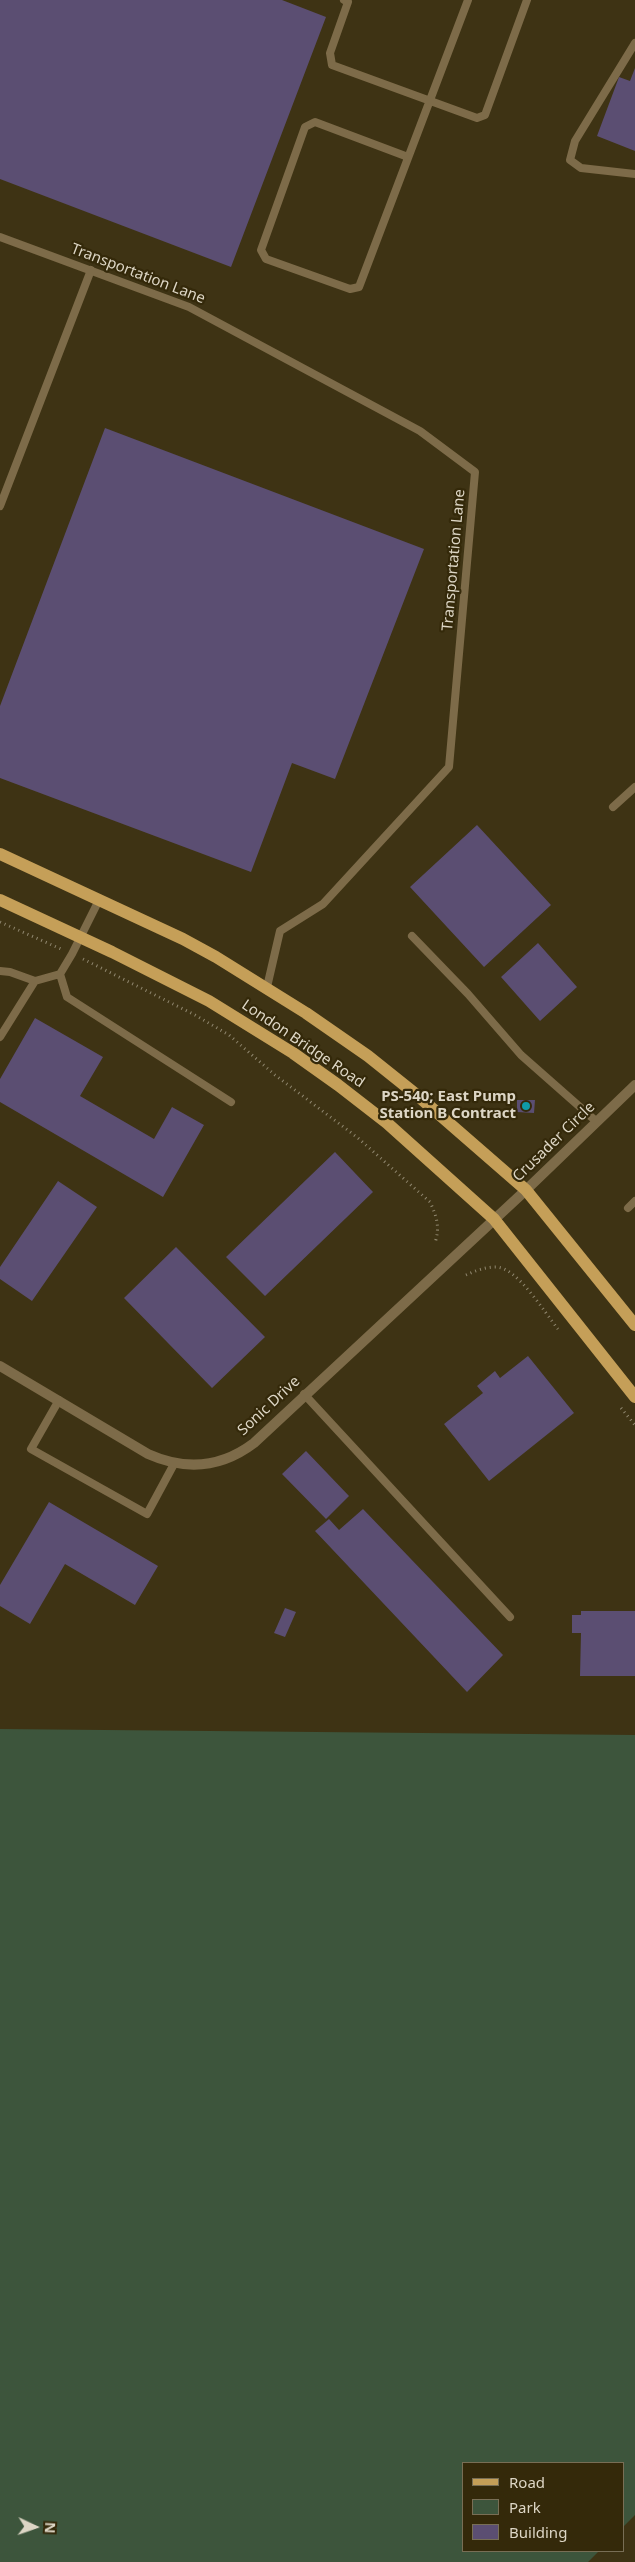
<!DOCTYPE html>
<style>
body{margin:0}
#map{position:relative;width:635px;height:2562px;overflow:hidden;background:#3e3314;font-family:"Noto Sans",sans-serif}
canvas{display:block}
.legend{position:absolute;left:462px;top:2462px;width:162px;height:90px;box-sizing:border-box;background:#34290a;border:1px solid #786e55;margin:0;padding:6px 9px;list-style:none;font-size:15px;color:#ddd6c5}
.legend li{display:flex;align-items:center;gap:10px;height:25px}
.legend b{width:25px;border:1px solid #786e55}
.north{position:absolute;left:10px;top:2502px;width:50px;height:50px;-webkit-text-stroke:4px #34290a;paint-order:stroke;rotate:93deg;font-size:14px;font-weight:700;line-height:20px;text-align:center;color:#ddd6c5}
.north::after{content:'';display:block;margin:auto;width:18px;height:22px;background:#ddd6c5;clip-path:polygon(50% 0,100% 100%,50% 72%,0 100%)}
</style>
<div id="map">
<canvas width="635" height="2562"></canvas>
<ul class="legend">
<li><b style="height:6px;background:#c59f58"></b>Road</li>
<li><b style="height:14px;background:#3d553c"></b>Park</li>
<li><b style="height:14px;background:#5b4e72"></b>Building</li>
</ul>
<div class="north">N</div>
</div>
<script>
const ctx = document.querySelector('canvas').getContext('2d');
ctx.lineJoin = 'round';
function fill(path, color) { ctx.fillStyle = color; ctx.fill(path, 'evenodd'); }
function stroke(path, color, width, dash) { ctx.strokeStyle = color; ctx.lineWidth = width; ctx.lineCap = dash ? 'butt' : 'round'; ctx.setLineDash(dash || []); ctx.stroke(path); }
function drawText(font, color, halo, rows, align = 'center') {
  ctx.font = font + ' "Noto Sans",sans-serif'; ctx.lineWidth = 4.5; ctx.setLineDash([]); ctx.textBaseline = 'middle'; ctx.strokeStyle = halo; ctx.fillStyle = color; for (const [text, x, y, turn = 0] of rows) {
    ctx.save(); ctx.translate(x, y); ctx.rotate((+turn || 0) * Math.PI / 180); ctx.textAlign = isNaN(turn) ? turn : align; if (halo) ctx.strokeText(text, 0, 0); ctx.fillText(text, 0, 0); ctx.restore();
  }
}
fill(new Path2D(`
 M0 1729 635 1735V2515L624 2526V2463H464V2551H599L588 2562H0Z`), '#3d553c');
fill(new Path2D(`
 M0 0H282L326 17 231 267 0 179Z
 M635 68V151L597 136 619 77 630 81Z
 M105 428 424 549 335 779 292 763 251 872 0 778V706Z
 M477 825 551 905 484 967 410 887Z
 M538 943 577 987 540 1021 501 977Z
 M35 1018 103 1057 80 1096 154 1139 172 1107 204 1125 163 1197 0 1102V1079Z
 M517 1100H535L534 1113 517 1112Z
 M335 1152 373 1192 265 1296 226 1257Z
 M58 1181 97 1207 32 1301 0 1279V1267Z
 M176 1247 265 1337 212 1388 124 1298Z
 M528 1356 574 1413 489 1481 444 1424 483 1393 477 1386 495 1371 500 1378Z
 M306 1451 349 1496 326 1519 282 1474Z
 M49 1502 158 1566 135 1605 65 1564 30 1624 0 1606V1585Z
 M363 1509 503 1655 467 1692 315 1531 329 1519 339 1530Z
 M285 1608 296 1612 285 1637 274 1633Z
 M581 1611H635V1676H580L581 1633H572V1615H581Z`), '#5b4e72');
stroke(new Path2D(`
 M0 922 61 949
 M83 959 195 1015 229 1035 275 1075 358 1138 430 1202C437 1217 440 1227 435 1243
 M466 1275C475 1271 485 1267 496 1267 517 1267 545 1313 558 1329
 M621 1408 635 1425`), '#918870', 3, [1, 4]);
stroke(new Path2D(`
 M344 0 348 2 330 53 332 65 477 118 485 115 527 0
 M635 43 575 141 570 160 581 168 635 174
 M408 157 315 122 305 127 261 250 266 259 350 289 359 287 468 0
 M0 237 189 307 420 431 475 472 449 767 323 904 280 931 267 987
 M0 506 91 270
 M613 807 635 787
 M412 936 468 994 521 1055 597 1122
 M0 971 10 972 35 981 60 974 72 954 99 900
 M60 974 67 997 231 1102
 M0 1037 35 981
 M628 1208 635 1201
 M304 1394 510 1617
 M59 1400 31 1449 147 1514 174 1464`), '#7d6b49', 8);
stroke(new Path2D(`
 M0 1366 148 1454C186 1471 221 1468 254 1443L526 1190 635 1085`), '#7d6b49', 10);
stroke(new Path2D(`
 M0 854 183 939 216 957 306 1013 368 1056 418 1096 526 1190 635 1325
 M0 900 112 952 209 1001 293 1053 338 1085 387 1123 494 1219 635 1397`), '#c59f58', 12);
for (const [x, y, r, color] of [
 [526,1106,5,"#0f9aa8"]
]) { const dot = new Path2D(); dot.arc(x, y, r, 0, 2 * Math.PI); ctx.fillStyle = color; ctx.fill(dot); stroke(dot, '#34290a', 2); }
drawText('15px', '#ddd6c5', '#34290a', [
 ["Transportation Lane",138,274,21],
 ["Transportation Lane",454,560,-85],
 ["London Bridge Road",303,1044,34],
 ["Crusader Circle",554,1142,-44],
 ["Sonic Drive",269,1406,-43]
]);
drawText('bold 15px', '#ddd6c5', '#34290a', [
 ["PS-540; East Pump",516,1097],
 ["Station B Contract",516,1114]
], 'right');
</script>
